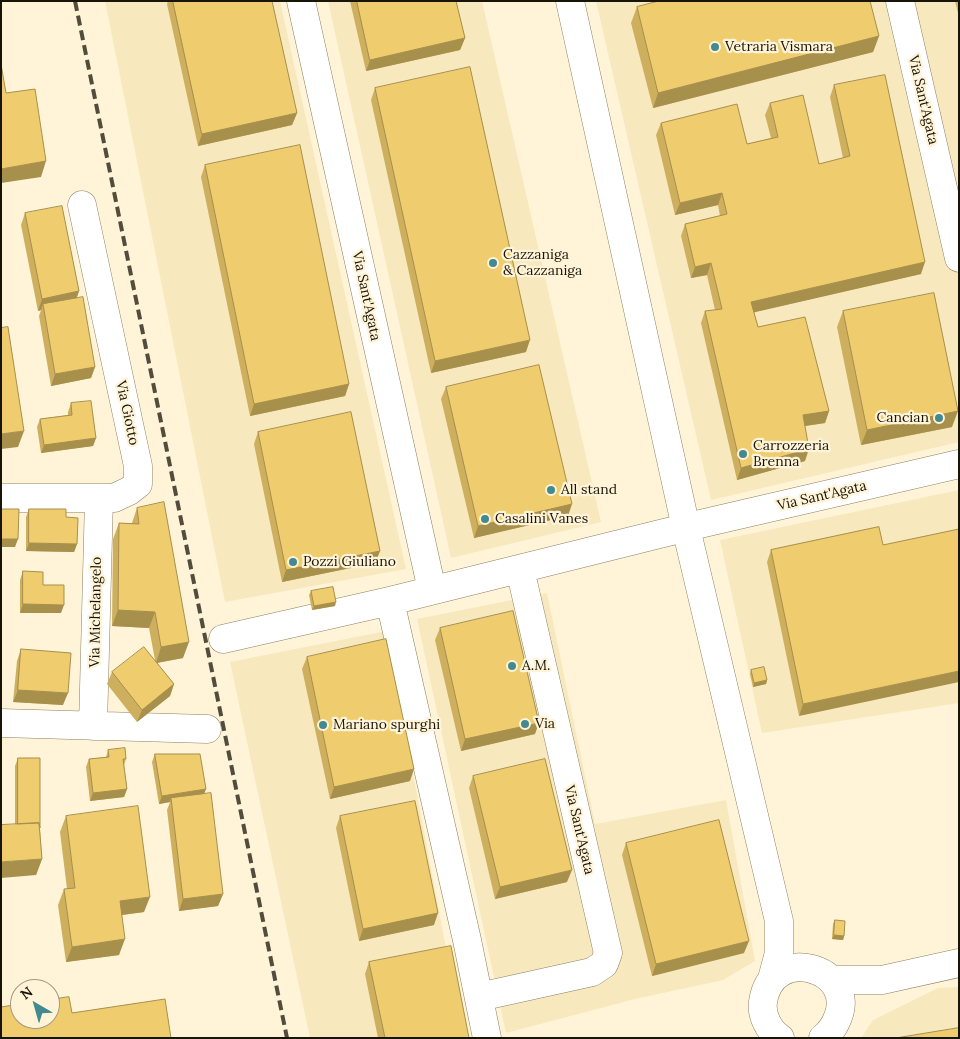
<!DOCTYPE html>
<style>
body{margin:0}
#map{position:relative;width:960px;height:1039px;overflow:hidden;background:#fff4d8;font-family:Lora,serif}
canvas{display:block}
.frame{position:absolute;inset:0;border:2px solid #191408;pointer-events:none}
.north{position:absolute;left:10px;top:979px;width:50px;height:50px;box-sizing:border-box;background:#fff4d8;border:1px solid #a39a85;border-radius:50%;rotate:322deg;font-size:14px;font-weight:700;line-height:20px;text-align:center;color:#191408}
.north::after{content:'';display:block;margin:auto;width:18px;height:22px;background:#428a8f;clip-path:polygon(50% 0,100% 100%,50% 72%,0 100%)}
</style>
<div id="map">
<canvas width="960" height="1039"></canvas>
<div class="frame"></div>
<div class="north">N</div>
</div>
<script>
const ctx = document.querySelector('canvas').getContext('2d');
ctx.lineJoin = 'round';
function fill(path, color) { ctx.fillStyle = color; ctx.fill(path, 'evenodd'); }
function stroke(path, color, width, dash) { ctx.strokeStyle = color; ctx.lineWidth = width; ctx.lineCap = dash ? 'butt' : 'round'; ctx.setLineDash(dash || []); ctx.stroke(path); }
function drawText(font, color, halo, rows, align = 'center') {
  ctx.font = font + ' Lora,serif'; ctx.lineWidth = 4.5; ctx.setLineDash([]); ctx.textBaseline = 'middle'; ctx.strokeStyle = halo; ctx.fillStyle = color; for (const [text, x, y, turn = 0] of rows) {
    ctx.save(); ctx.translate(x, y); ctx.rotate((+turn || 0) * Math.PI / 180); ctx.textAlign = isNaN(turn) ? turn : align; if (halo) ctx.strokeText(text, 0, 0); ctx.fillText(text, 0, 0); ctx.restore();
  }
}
fill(new Path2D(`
 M105 1H280L406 569 225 602Z
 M328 1H482L601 522 451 558Z
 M596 1H959V442L711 500Z
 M959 490V703L762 733 720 540Z
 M547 593 595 824 726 800 755 961 723 980 635 999 506 1033 417 619Z
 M386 631 463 1038H310L230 662Z
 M959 987V1038H861L873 1020 938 988Z`), '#f8e8bd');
const minor = new Path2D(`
 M301 1 432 590
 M570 1 686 528 779 921V953L772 979
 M900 1 959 258
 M1 498H114L129 491 138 484V466L82 205
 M390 601 467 940 487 1038
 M223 639 390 601 700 524 959 464
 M1 723 207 729
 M93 726 99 499
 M831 980H882L959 963
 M479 997 592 972 604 964 608 953 520 569
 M780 1038C769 1031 761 1015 763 1002 771 943 857 967 838 1017 835 1025 830 1033 823 1038`);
stroke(minor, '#8c8061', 29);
stroke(minor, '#fff', 28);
stroke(new Path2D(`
 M75 1 287 1038`), '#524c3c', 4, [10, 5]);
fill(new Path2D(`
 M168 1H173L297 113 292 125 198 146 167 4Z
 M350 1H456L465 38 460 50 366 71Z
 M955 1H959V17Z
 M637 7 879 36 873 52 653 108 631 23Z
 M834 85 921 274 754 312 758 327 829 411 825 423 805 426V461L737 480 701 323 705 311 715 310 707 275 691 278 681 236 685 224 720 216 718 205 675 215 656 135 661 123 747 144 771 138 765 115 770 103 819 164 843 158 830 97Z
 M375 88 526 352 431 373 371 100Z
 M205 165 349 384 345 396 250 416 201 177Z
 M25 213 79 291 76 299 95 367 91 378 51 386 39 316 41 310 38 311 21 225Z
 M843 311 952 427 861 445 837 327Z
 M446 387 568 516 474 538 441 399Z
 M71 403 96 438 93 446 41 453 37 427 40 419 68 415V412Z
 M258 432 380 551 375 563 282 582 254 444Z
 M137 508 183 658 157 663 174 684 170 696 137 722 107 684 112 672 155 660 149 628 112 626 113 539 119 523H132Z
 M29 509 66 517 77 544 74 552 26 551V517Z
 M879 527 799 716 767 562 771 550Z
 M23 571 43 585 61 613H20V580Z
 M311 591 335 606 312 610 309 595Z
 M440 628 535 734 461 751 435 640Z
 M21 649 63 705 13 702 17 661Z
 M307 657 410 781 330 799 302 669Z
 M751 670 767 680 766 684 753 687 750 674Z
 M108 750 126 759 124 765 127 789 124 797 90 801 86 767 89 759 106 757Z
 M155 754 206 789 203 794 223 894 218 906 179 911 167 810 170 802 159 804 152 762Z
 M18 758 40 829 42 859 36 875 15 824V766Z
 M473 776 567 882 495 899 469 788Z
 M66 816 144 912 122 915 119 955 66 962 58 905 64 889H67L60 832Z
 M340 816 434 925 359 941 336 828Z
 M626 843 744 953 652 976 622 855Z
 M835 920 844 936 843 940 832 939 833 924Z
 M369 962 469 1038H378L365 974Z`), '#ceaf5e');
fill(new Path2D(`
 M879 36 873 52 653 108 658 93Z
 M465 38 460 50 366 71 370 60Z
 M297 113 292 125 198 146 202 134Z
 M46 161 41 177 1 183V169Z
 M722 193 718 205 675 215 680 203Z
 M925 262 921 274 747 314 751 302Z
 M711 263 707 275 691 278 695 267Z
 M79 291 75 303 43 304 41 310 38 311 42 299Z
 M530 340 526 352 431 373 435 361Z
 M95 367 91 378 51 386 55 374Z
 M349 384 345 396 250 416 254 404Z
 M829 411 825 423 798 427 803 415Z
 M958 411 952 427 861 445 867 430Z
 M24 431 18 447 1 449V434Z
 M96 438 93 446 41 453 44 445Z
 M809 449 805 461 737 480 741 468Z
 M572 504 568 516 474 538 478 526Z
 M1 539H18L15 547H1Z
 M29 543 77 544 74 552 26 551Z
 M380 551 375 563 282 582 286 570Z
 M336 602 335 606 312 610 314 606Z
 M23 604 64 605 61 613H20Z
 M118 610 155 612 149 628 112 626Z
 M189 642 183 658 156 663 161 647Z
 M959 671V682L799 716 803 704Z
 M767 680 766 684 753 687 754 683Z
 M174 684 170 696 137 722 142 710Z
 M18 690 68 693 63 705 13 702Z
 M539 723 535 734 461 751 465 739Z
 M414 769 410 781 330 799 334 787Z
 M127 789 124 797 90 801 93 793Z
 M206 789 203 797 171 798 170 802 159 804 162 796Z
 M42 859 36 875 1 878V862Z
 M572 870 567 882 495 899 500 887Z
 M223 894 218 906 179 911 183 899Z
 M150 897 144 912 114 916 120 901Z
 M438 913 434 925 359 941 363 929Z
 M834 935 844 936 843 940 832 939Z
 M125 939 119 955 66 962 72 947Z
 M749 941 744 953 652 976 656 964Z`), '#a78f4c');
const building = new Path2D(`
 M173 1H272L297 113 202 134Z
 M357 1H456L465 38 370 60Z
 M659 1H870L879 36 658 93 637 7Z
 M1 64 6 93 35 89 46 161 1 169Z
 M470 67 530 340 435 361 375 88Z
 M885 75 925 262 751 302 758 327 805 317 829 411 803 415 809 449 741 468 705 311 722 309 711 263 695 267 685 224 727 214 722 193 680 203 661 123 737 104 747 144 778 137 770 103 803 95 819 164 850 156 834 85Z
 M300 145 349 384 254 404 205 165Z
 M62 206 79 291 42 299 25 213Z
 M934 293 958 411 867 430 843 311Z
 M83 297 95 367 55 374 43 304Z
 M8 327 24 431 1 434V328Z
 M539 365 572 504 478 526 446 387Z
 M91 401 96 438 44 445 40 419 72 415 71 403Z
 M351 412 380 551 286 570 258 432Z
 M164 502 189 642 161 647 155 612 118 610 119 523 139 524 137 508Z
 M1 509H19L18 539H1Z
 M29 509H66V517L78 518 77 544 29 543Z
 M879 527 883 545 959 529V671L803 704 771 550Z
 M23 571 43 572V585H64V605L23 604Z
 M333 587 336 602 314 606 311 591Z
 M513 611 539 723 465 739 440 628Z
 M386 639 414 769 334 787 307 657Z
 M144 647 174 684 142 710 112 672Z
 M21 649 71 653 68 693 18 690Z
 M764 667 767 680 754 683 751 670Z
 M125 748 126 759H123L127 789 93 793 89 759 109 757 108 750Z
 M155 754H200L206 789 162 796Z
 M18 758H40V828L39 823 18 824Z
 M545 759 572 870 500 887 473 776Z
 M211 793 223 894 183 899 171 798Z
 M415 801 438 913 363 929 340 816Z
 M138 806 150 897 120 901 125 939 72 947 64 889 75 888 66 816Z
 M719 820 749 941 656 964 626 843Z
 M39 823 42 859 1 862V825Z
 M835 920 845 921 844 936 834 935Z
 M451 946 469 1038H385L369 962Z
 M69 997 72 1013 165 999 171 1038H1V1007L20 1004V1019H50V1000Z
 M959 1028V1038H896Z`);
fill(building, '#efcc6d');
stroke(building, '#a78f4c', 1);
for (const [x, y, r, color] of [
 [715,47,5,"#428a8f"],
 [493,263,5,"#428a8f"],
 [939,418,5,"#428a8f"],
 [743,454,5,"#428a8f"],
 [551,490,5,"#428a8f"],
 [485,519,5,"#428a8f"],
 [293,562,5,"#428a8f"],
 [512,666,5,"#428a8f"],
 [525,724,5,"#428a8f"],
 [323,725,5,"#428a8f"]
]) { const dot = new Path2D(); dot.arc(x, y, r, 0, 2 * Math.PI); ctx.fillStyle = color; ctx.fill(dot); stroke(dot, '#fff4d8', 2); }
drawText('14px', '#191408', '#fff4d8', [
 ["Vetraria Vismara",725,47],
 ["Cazzaniga",503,255],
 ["& Cazzaniga",503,271],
 ["Cancian",929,418,"right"],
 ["Carrozzeria",753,446],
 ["Brenna",753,462],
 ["All stand",561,490],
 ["Casalini Vanes",495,519],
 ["Pozzi Giuliano",303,562],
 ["A.M.",522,666],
 ["Via",535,724],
 ["Mariano spurghi",333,725]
], 'left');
drawText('14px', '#191408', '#fff4d8', [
 ["Via Sant'Agata",923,100,77],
 ["Via Sant'Agata",366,296,78],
 ["Via Giotto",127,413,78],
 ["Via Sant'Agata",822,496,-13],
 ["Via Michelangelo",96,612,-89],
 ["Via Sant'Agata",579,830,77]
]);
</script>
